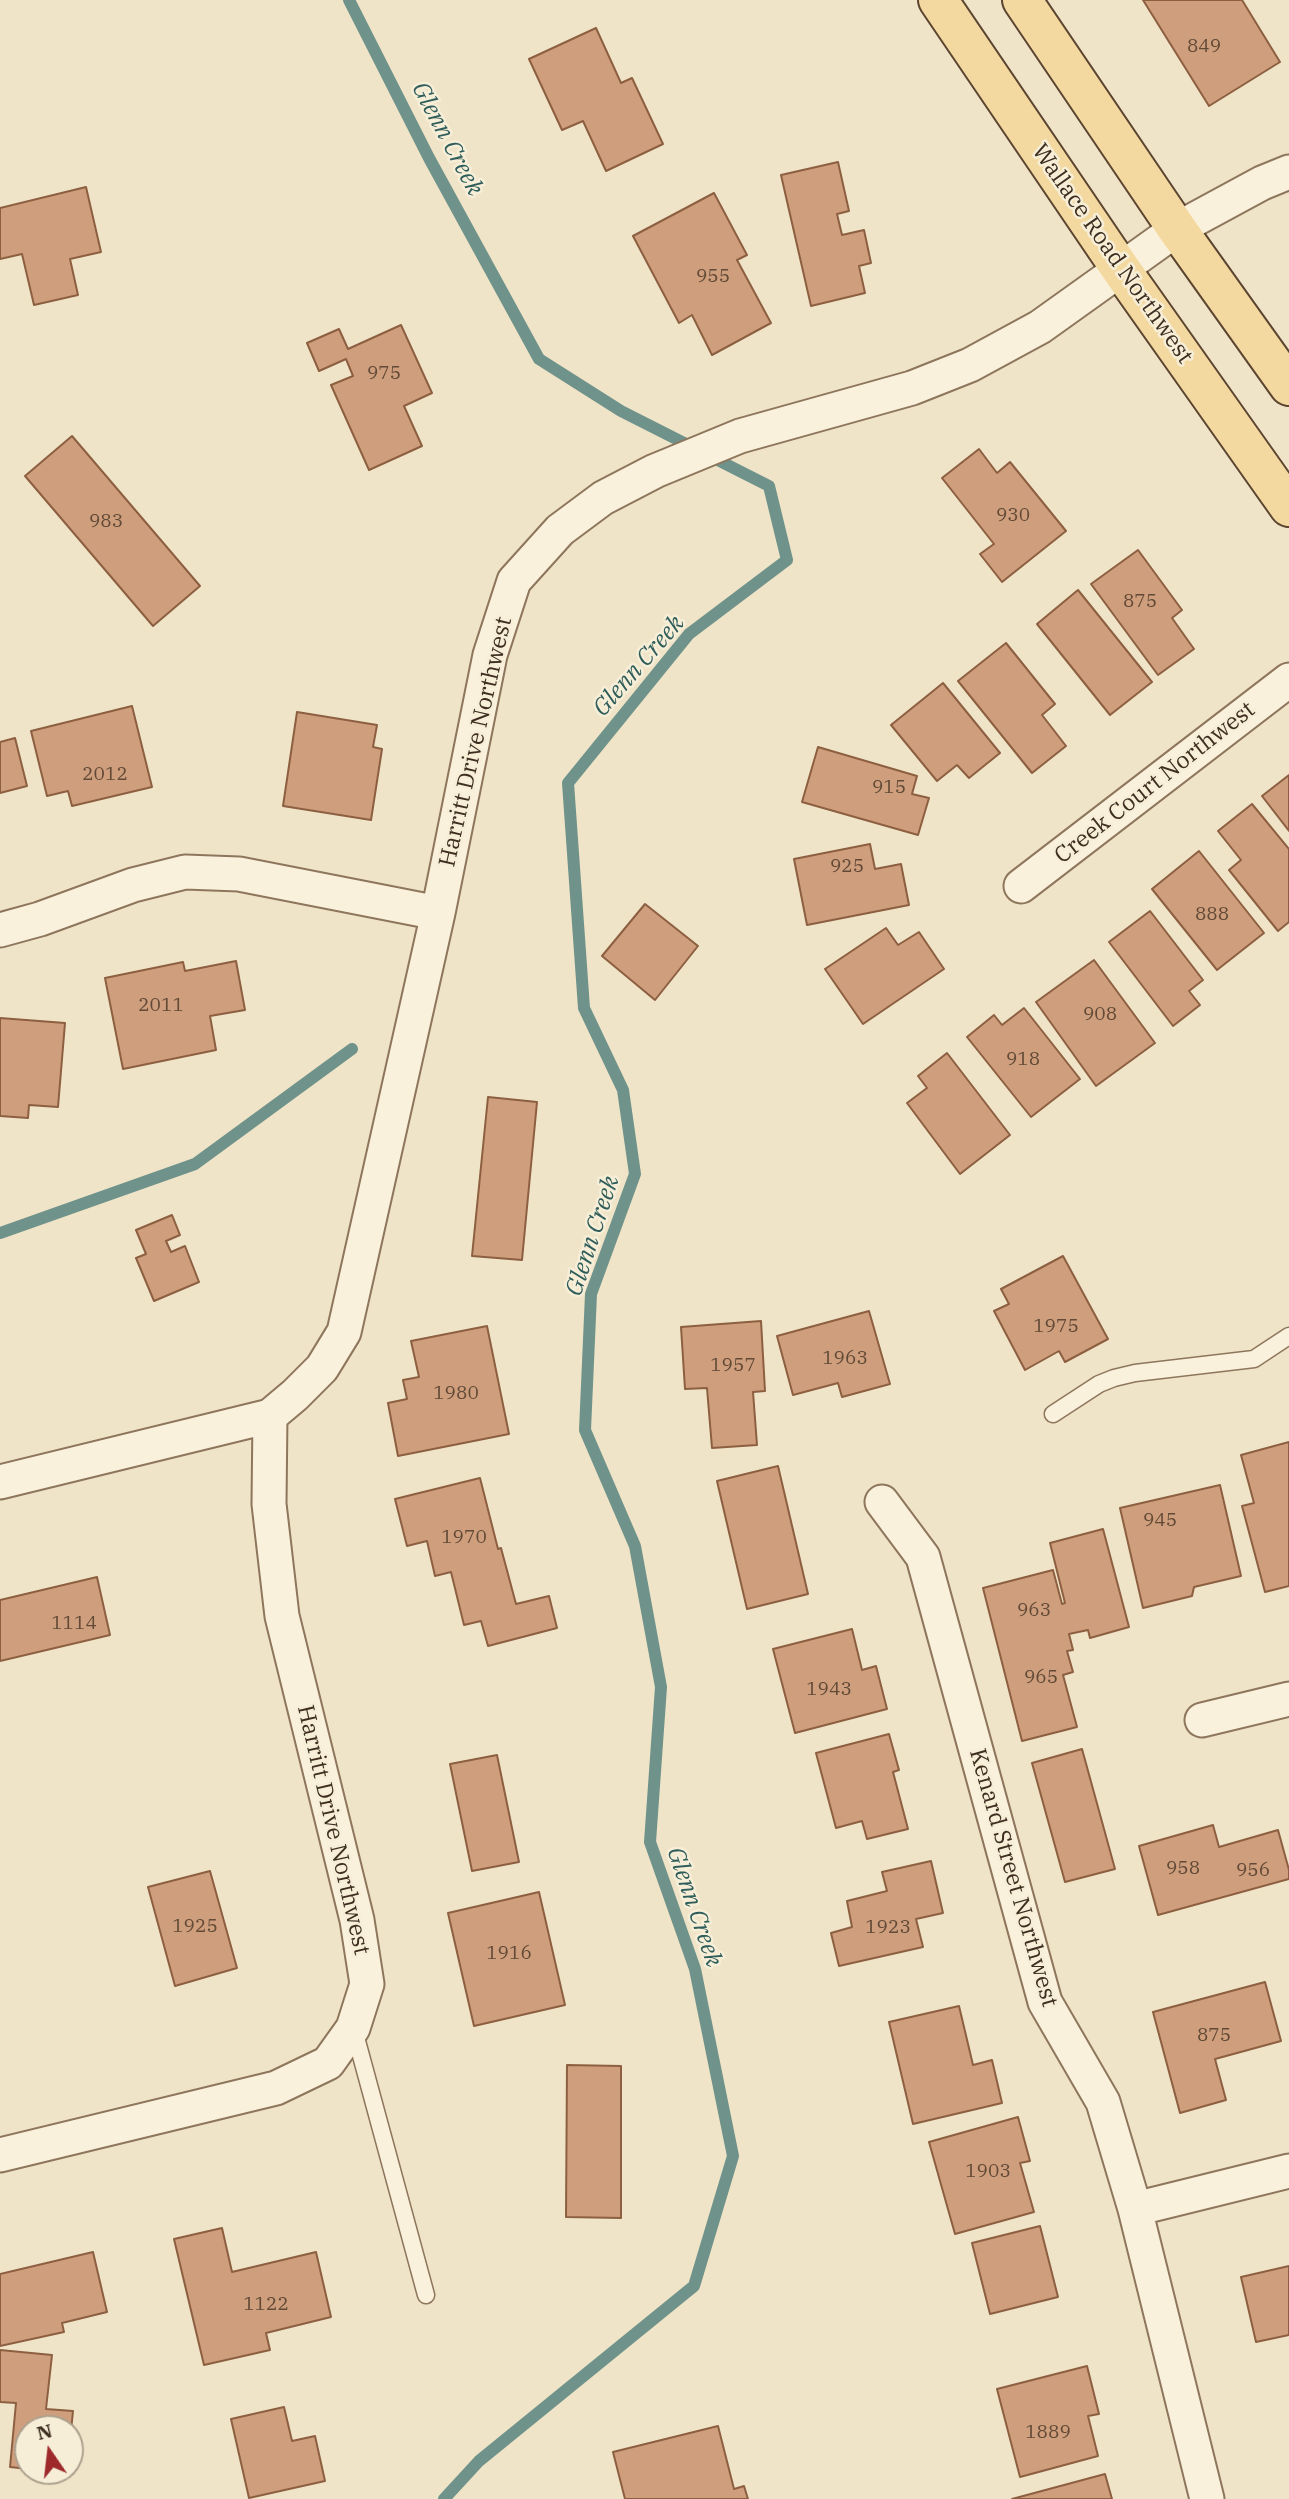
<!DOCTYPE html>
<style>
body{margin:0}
#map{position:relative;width:1289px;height:2499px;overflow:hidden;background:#f0e4c8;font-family:"IBM Plex Serif",serif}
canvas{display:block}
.north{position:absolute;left:14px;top:2415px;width:70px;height:70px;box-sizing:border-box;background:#f7eed8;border:2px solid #ada18e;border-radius:50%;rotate:346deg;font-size:19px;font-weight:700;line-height:28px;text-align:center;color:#3d2e20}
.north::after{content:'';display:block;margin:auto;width:24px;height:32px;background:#9e2a2b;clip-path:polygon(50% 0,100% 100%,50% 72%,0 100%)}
</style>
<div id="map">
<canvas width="1289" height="2499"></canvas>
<div class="north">N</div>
</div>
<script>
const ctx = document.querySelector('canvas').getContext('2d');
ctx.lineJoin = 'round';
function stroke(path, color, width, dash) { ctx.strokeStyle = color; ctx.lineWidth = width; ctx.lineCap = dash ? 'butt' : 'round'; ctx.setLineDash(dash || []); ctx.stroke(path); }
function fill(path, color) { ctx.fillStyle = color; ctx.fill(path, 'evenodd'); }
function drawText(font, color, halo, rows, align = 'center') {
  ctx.font = font + ' "IBM Plex Serif",serif'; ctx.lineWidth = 5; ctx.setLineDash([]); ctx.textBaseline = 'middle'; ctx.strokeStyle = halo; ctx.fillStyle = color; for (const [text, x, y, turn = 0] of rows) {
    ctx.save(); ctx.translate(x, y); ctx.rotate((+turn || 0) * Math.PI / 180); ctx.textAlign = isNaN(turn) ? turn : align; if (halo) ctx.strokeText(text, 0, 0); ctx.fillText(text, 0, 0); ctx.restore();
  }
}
stroke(new Path2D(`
 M349 0 429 158 539 359 621 411 769 486 787 560 689 634 568 783 584 1008 623 1090 635 1174 591 1294 585 1430 635 1546 661 1687 650 1842 695 1969 733 2156 694 2286 479 2461 444 2499
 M0 1233 195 1164 352 1049`), '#6f938a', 12);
const building = new Path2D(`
 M1143 0H1242L1280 62 1209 106Z
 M596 28 621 83 632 78 663 144 606 171 583 121 562 130 529 59Z
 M838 162 849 211 837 214 842 235 864 230 871 263 859 266 865 293 811 306 781 175Z
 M86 187 101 252 70 259 78 295 34 305 22 254 0 259V208Z
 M714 193 747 255 737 260 771 323 712 355 692 315 679 323 633 236Z
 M401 325 432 393 404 406 422 446 369 470 331 385 353 376 346 359 319 371 307 343 339 329 348 349Z
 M72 436 200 586 153 626 25 476Z
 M979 449 997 473 1010 462 1066 531 1002 582 980 554 994 544 942 478Z
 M1138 550 1182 610 1172 618 1194 649 1158 675 1091 584Z
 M1078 590 1152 682 1110 715 1037 624Z
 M1006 643 1055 704 1042 715 1066 746 1032 773 958 681Z
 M943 683 1000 753 969 778 957 765 937 781 891 725Z
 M132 706 152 787 72 806 68 791 47 796 31 731Z
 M297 712 377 725 373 747 382 749 371 820 283 806Z
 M15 738 27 786 0 793V742Z
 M818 747 917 776 912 794 929 798 918 835 802 802Z
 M1289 775V831L1262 796Z
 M1252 804 1289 849V922L1278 931 1229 870 1241 860 1218 831Z
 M870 844 875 869 901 864 909 905 807 925 794 859Z
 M1199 851 1264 933 1217 970 1152 889Z
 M645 904 698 946 655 1000 602 956Z
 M1150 911 1203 980 1189 991 1200 1005 1173 1026 1109 942Z
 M886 928 898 945 919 932 944 969 863 1024 825 969Z
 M1094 960 1155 1043 1096 1086 1036 1002Z
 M236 961 245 1010 210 1016 216 1050 123 1069 105 978 183 962 185 971Z
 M1024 1008 1080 1079 1031 1117 967 1037 994 1015 1002 1025Z
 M0 1018 65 1023 58 1107 29 1105 28 1118 0 1116Z
 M947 1053 1010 1135 960 1174 907 1103 927 1088 918 1076Z
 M488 1097 537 1102 522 1260 472 1256Z
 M172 1215 180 1235 166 1241 171 1252 185 1246 199 1282 154 1301 136 1258 146 1254 136 1230Z
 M1063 1256 1108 1339 1065 1362 1059 1351 1025 1370 994 1311 1009 1304 1001 1289Z
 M869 1311 890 1384 842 1397 838 1383 793 1395 777 1336Z
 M761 1321 765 1391 753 1392 757 1445 712 1448 707 1388 685 1389 681 1327Z
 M487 1326 509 1434 398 1456 388 1403 407 1399 403 1380 419 1377 411 1341Z
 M1289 1442V1586L1265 1592 1242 1506 1254 1503 1241 1455Z
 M778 1466 808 1594 747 1609 717 1481Z
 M480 1478 498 1549 501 1548 516 1604 549 1596 557 1628 488 1646 481 1621 464 1625 451 1572 435 1576 427 1541 407 1546 395 1499Z
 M1220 1485 1241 1576 1194 1587 1192 1596 1143 1608 1120 1508Z
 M1103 1529 1129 1627 1090 1638 1088 1630 1069 1634 1073 1650 1067 1651 1073 1672 1063 1675 1077 1727 1022 1741 983 1588 1053 1570 1062 1604 1065 1603 1050 1543Z
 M97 1577 110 1635 0 1661V1600Z
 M852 1629 862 1670 876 1666 887 1709 795 1733 773 1649Z
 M889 1734 899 1770 893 1772 908 1829 867 1839 862 1821 836 1828 816 1753Z
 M1082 1749 1115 1869 1065 1882 1032 1763Z
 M497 1755 519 1862 472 1871 450 1764Z
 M1213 1825 1219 1847 1278 1830 1289 1870V1879L1158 1915 1139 1846Z
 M931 1861 943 1913 916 1919 923 1947 839 1966 831 1933 852 1927 847 1901 887 1891 882 1872Z
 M210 1871 237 1968 175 1986 148 1887Z
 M539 1892 565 2005 474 2026 448 1913Z
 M1265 1982 1281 2041 1215 2059 1226 2100 1180 2113 1153 2012Z
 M959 2006 973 2065 992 2060 1002 2103 913 2124 889 2022Z
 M567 2065 621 2066V2218L566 2217Z
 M1018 2117 1030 2161 1020 2163 1034 2212 955 2234 929 2142Z
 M1040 2226 1058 2297 990 2314 972 2243Z
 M222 2228 232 2272 316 2252 331 2317 266 2333 270 2350 204 2365 174 2239Z
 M93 2252 107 2312 62 2323 64 2332 0 2346V2274Z
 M1289 2266V2335L1256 2342 1241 2277Z
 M0 2350 52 2355 46 2409 73 2411 70 2442V2429H28V2469L10 2467 16 2403 0 2402Z
 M1087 2366 1099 2414 1088 2416 1098 2456 1020 2477 997 2389Z
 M284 2407 292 2441 315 2436 325 2481 249 2498 231 2419Z
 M718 2426 734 2489 744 2486 748 2499H625L613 2452Z
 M1105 2474 1112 2499H1012Z`);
fill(building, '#cf9f7d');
stroke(building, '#8d5f41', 2);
const service = new Path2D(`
 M1053 1414 1099 1384 1114 1378 1135 1373 1254 1359 1289 1336
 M354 2030 426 2295`);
const minor = new Path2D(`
 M1021 886 1289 680
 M0 930 40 919 133 885 185 872 239 874 438 913
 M270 1416 295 1395 322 1368 344 1332 438 913 490 655 514 581 560 530 603 498 655 471 740 436 912 388 970 365 1040 327 1177 229 1262 183 1289 172
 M0 1482 270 1416 269 1504 282 1616 357 1920 367 1984 353 2028 328 2063 276 2088 0 2155
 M882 1502 923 1557 1045 2002 1103 2102 1135 2209 1207 2499
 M1202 1720 1289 1699
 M1135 2209 1289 2171`);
const primary = new Path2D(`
 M938 0 1120 268 1289 507
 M1022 0 1177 229 1289 386`);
stroke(service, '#8d765c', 19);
stroke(minor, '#8d765c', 37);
stroke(primary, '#5b4430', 42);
stroke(service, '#faf1dc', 16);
stroke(minor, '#faf1dc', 33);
stroke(primary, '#f3d9a0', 38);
drawText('19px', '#624a37', null, [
 ["849",1204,47],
 ["955",713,277],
 ["975",384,374],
 ["930",1013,516],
 ["983",106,522],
 ["875",1140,602],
 ["2012",105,775],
 ["915",889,788],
 ["925",847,867],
 ["888",1212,915],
 ["2011",161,1006],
 ["908",1100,1015],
 ["918",1023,1060],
 ["1975",1056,1327],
 ["1963",845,1359],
 ["1957",733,1366],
 ["1980",456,1394],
 ["945",1160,1521],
 ["1970",464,1538],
 ["963",1034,1611],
 ["1114",74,1624],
 ["965",1041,1678],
 ["1943",829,1690],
 ["958",1183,1869],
 ["956",1253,1871],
 ["1925",195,1927],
 ["1923",888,1928],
 ["1916",509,1954],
 ["875",1214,2036],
 ["1903",988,2172],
 ["1122",266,2305],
 ["1889",1048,2433]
]);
drawText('23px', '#3d2e20', '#f7eed8', [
 ["Wallace Road Northwest",1112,254,55],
 ["Harritt Drive Northwest",476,742,-77],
 ["Creek Court Northwest",1155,783,-38],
 ["Harritt Drive Northwest",333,1830,77],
 ["Kenard Street Northwest",1013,1878,74]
]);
drawText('italic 24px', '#2f5d5a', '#f7eed8', [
 ["Glenn Creek",447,139,62],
 ["Glenn Creek",639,666,-49],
 ["Glenn Creek",593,1236,-72],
 ["Glenn Creek",694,1907,71]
]);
</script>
